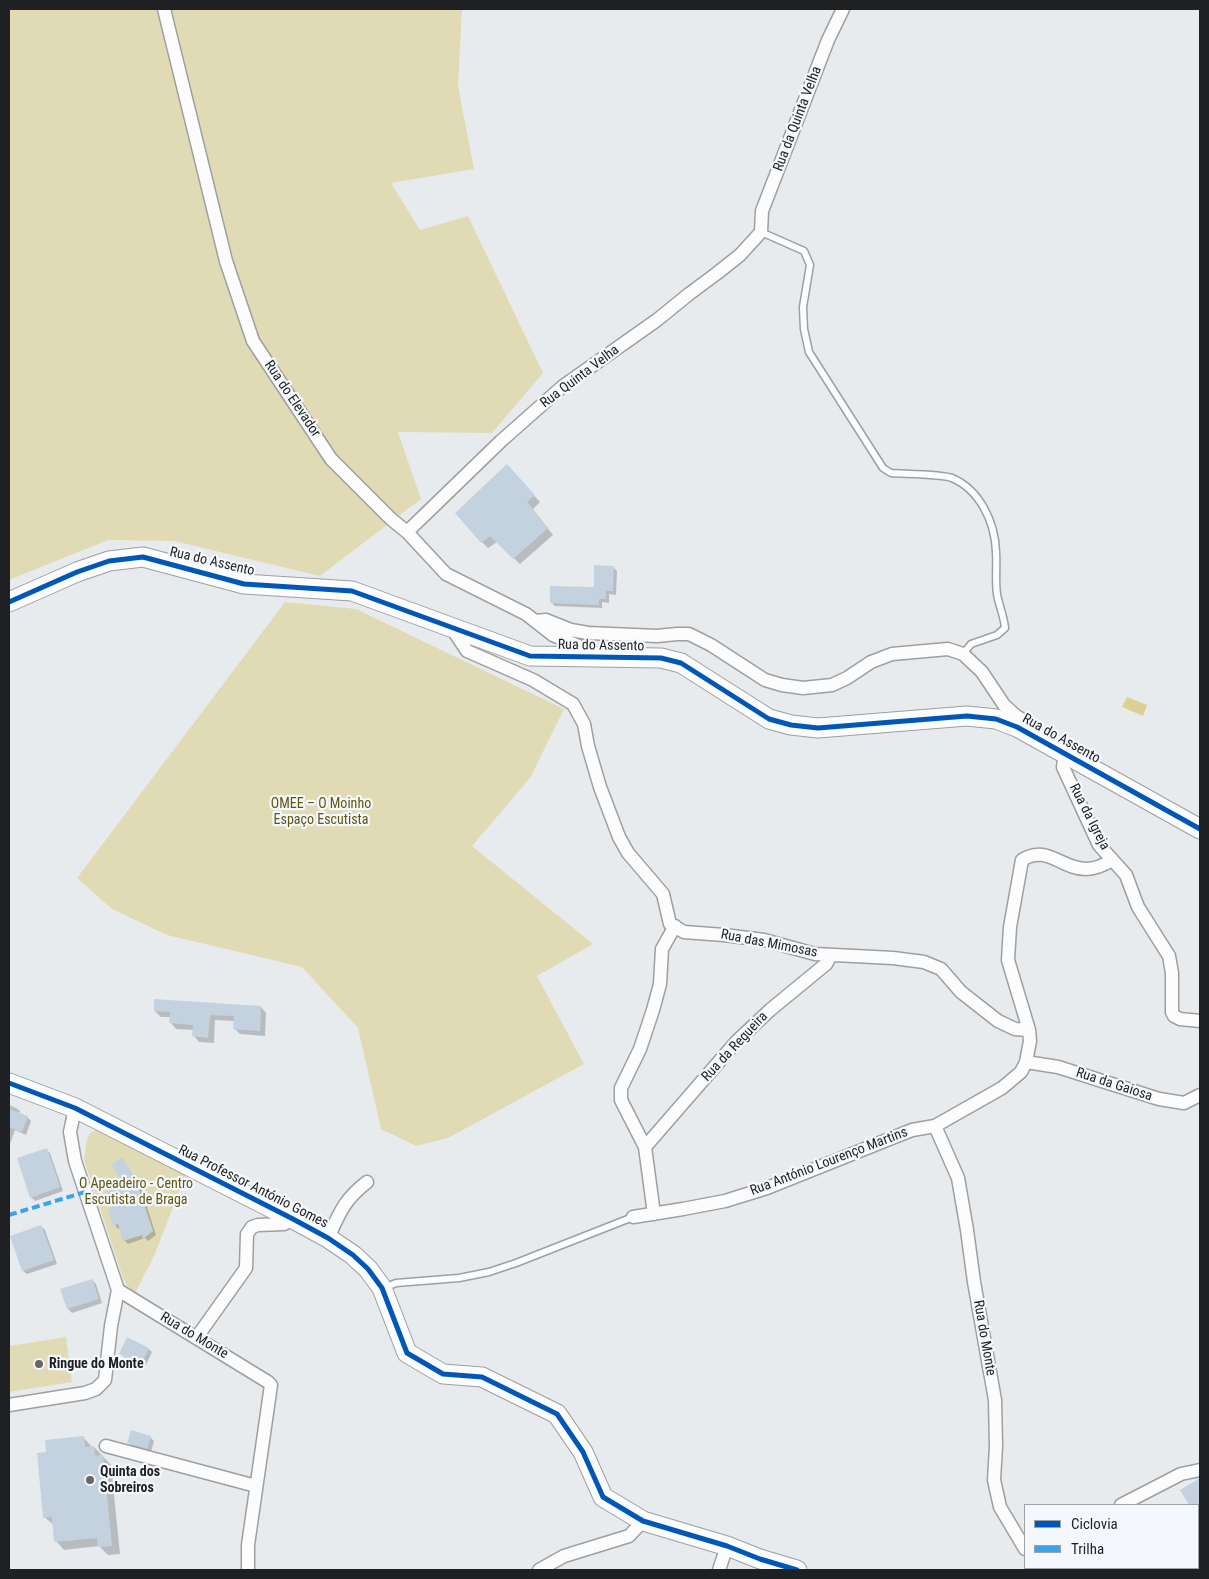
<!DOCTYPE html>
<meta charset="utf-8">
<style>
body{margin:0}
#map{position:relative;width:1209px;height:1579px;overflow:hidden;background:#e8ebee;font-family:"Roboto Condensed",sans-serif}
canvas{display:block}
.frame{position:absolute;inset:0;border:10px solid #1e2022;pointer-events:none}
.legend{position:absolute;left:1024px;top:1504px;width:175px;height:65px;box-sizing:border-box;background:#f4f8fd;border:1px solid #9ea2a5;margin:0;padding:6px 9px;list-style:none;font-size:15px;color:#1e2022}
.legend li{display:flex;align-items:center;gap:10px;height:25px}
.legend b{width:25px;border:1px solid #9ea2a5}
</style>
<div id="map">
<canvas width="1209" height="1579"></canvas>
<div class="frame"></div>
<ul class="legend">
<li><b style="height:6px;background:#0057b8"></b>Ciclovia</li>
<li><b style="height:6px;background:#3da2ea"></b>Trilha</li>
</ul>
</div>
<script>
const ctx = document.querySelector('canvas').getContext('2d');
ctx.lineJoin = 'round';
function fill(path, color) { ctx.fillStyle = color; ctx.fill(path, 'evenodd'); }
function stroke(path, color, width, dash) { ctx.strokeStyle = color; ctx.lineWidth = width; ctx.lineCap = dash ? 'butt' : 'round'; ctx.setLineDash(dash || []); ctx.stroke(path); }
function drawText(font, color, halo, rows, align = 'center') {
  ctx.font = font + ' "Roboto Condensed",sans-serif'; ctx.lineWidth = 4.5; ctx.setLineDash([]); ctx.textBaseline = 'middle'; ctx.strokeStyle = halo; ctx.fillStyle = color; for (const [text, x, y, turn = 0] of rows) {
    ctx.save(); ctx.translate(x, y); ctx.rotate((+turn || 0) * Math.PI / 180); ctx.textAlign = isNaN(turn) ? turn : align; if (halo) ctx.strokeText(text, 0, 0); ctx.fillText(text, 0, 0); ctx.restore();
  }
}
fill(new Path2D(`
 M9 9H462L458 86 474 169 391 183 420 230 468 216 543 373 492 433 398 432 421 499 320 576 174 541 108 540 9 580Z
 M285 602 356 609 564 709 530 778 472 846 593 944 537 976 584 1064 448 1138 416 1146 381 1129 358 1028 302 967 167 935 112 909 77 878Z
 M96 1130 186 1174 154 1256 135 1293 128 1287 123 1278 84 1160 87 1139 90 1133Z
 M66 1337 72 1382 9 1392V1346Z`), '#e0dbb5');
fill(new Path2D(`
 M1127 697 1147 705 1143 716 1122 707Z`), '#dbd191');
fill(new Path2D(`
 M507 466 540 502 533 509 553 535 520 564 497 542 488 548 482 542Z
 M613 567 617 571 616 595 609 594V603L602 602V608L555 606 551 602 595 589Z
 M261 1007 266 1013 265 1036 240 1034 235 1029V1021L215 1020 214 1043 199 1042 194 1036V1030L176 1029 171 1023V1017H161L155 1011Z
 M9 1105 16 1108 20 1111 19 1114 27 1117 31 1121 26 1135 15 1130 10 1144Z
 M46 1149 50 1153 63 1191 35 1201 31 1197Z
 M122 1159 140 1185 156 1235 148 1241 145 1238 128 1244 124 1240 121 1228 118 1229 115 1225 113 1208 126 1184Z
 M41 1226 45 1230 57 1264 27 1274 23 1271Z
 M92 1280 96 1284 102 1303 72 1313 68 1309Z
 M148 1349 152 1352 145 1367 124 1357 121 1353Z
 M83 1437 92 1447H94L111 1465 120 1554 108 1555 99 1546 64 1550 56 1541 54 1525 44 1517 47 1453Z
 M150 1437 154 1441 151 1452 133 1447 129 1443Z
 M1198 1481 1200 1484V1513L1198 1515V1505H1190L1182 1491Z`), '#0003');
fill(new Path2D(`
 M507 464 535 495 527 502 548 528 513 559 490 536 481 543 455 513Z
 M594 565 614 566 613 591H606V599H599V605L550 603V586L594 587Z
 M154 999 261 1006 260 1031 233 1029 234 1016 210 1015 208 1038 192 1036 193 1025 169 1023 170 1012 154 1011Z
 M9 1109 28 1116 22 1132 9 1127Z
 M47 1148 60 1187 30 1198 17 1158Z
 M122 1157 136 1180 153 1231 143 1239 142 1235 123 1241 118 1224 113 1226 108 1209 112 1207 106 1189 124 1183 111 1165Z
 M41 1225 54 1260 22 1271 10 1236Z
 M92 1279 99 1299 67 1309 60 1289Z
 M127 1337 149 1348 141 1364 119 1354Z
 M131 1430 151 1436 147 1449 127 1443Z
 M84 1436 85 1447 94 1446 95 1456 103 1455 112 1546 98 1547 97 1538 54 1542 52 1517 43 1518 37 1453 46 1452 45 1440Z
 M1200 1478V1505H1189L1180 1490Z`), '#c4d2e0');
const lane = new Path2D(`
 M761 232 804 251 810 265 803 307 804 329 809 352 883 468 891 473C905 474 942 474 952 478 980 490 995 522 996 552 997 566 995 581 997 594 999 606 1004 616 1005 628L997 635 971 644 963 654
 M384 1288 396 1283 459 1278 489 1272 516 1263 633 1217`);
const street = new Path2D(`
 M164 9 226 261 253 341 331 459 391 519 407 532 446 574 526 614 553 635 597 654
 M407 532 501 441 562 387 657 320 689 294 716 274 740 255 761 232 762 211 828 40 843 9
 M535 621 546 620 571 630 588 633 657 636 677 634H689L711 645 765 680 782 685 803 688 832 685 847 678 871 662 892 654 948 649 963 654 982 672 1004 705 1016 716 1033 726
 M451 627 467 651 533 680 573 704 584 724 588 746 600 787 619 837 628 853 663 894 670 924 684 932 724 935 764 940 815 954 893 958 924 962 941 969 961 992 998 1021 1015 1029 1029 1030
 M1065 754 1063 767 1099 845 1126 875 1138 907 1169 956 1172 973V1012L1174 1016 1180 1019 1200 1021
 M1026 1062 1058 1067 1159 1099 1184 1103 1200 1095
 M75 1108 70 1132 75 1161 118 1290 268 1382 271 1385 248 1545V1570
 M935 1126 958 1178 967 1230 974 1282 995 1400 996 1446 994 1480 1000 1507 1025 1549
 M645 1147 737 1041 770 1010 826 964 831 955
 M654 1214 645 1147 621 1100V1088L640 1049 653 1010 660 984 662 949 675 926
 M633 1217 683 1209 725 1201 767 1188 912 1130 935 1126 1002 1088 1021 1072 1026 1062 1030 1041 1029 1030 1008 960 1010 927 1022 860C1047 844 1061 869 1086 869 1095 869 1104 865 1112 860
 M328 1238C340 1212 344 1200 367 1182
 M197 1337 246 1268 247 1234 252 1227 258 1225 284 1224 293 1219
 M9 1405 85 1393 96 1389 105 1380 111 1326 118 1290
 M106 1446 256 1486
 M1121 1505 1181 1474 1200 1470
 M1036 1568 1037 1570
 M539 1570 564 1556 629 1536 643 1521
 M719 1570 727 1546`);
const secondary = new Path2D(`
 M9 602 77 572 109 561 143 557 244 584 352 591 530 656 661 658 681 663 769 719 791 725 818 728 967 716 996 719 1017 727 1200 829
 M9 1083 75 1108 293 1219 328 1238 353 1255 368 1269 382 1288 407 1353 443 1374 482 1377 557 1414 583 1452 603 1497 643 1521 727 1546 760 1559 797 1570`);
stroke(lane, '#9d9fa1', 9);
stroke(street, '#9d9fa1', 15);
stroke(secondary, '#9d9fa1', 21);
stroke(lane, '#fcfcfc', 6);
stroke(street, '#fcfcfc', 12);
stroke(secondary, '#fcfcfc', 19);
stroke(new Path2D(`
 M9 1215 85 1192`), '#3da2ea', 4, [8, 4]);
stroke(new Path2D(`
 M9 602 77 572 109 561 143 557 244 584 352 591 530 656 661 658 681 663 769 719 791 725 818 728 967 716 996 719 1017 727 1200 829
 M9 1083 75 1108 293 1219 328 1238 353 1255 368 1269 382 1288 407 1353 443 1374 482 1377 557 1414 583 1452 603 1497 643 1521 727 1546 760 1559 797 1570`), '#0057b8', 5);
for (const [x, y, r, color] of [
 [39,1364,5,"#656769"],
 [90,1480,5,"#656769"]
]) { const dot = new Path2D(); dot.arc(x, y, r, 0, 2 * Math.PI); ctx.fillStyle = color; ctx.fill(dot); stroke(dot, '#f4f8fd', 2); }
drawText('14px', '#1e2022', '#f4f8fd', [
 ["Rua da Quinta Velha",798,119,-69],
 ["Rua Quinta Velha",580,377,-37],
 ["Rua do Elevador",292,399,56],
 ["Rua do Assento",212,562,13],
 ["Rua do Assento",601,646,1],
 ["Rua do Assento",1061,739,29],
 ["Rua da Igreja",1089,817,63],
 ["Rua das Mimosas",769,944,11],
 ["Rua da Regueira",735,1047,-47],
 ["Rua da Gaiosa",1114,1085,18],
 ["Rua António Lourenço Martins",829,1162,-21],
 ["Rua Professor António Gomes",253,1187,27],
 ["Rua do Monte",194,1336,31],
 ["Rua do Monte",984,1338,80]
]);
drawText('14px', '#61560e', '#f4f8fd', [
 ["OMEE – O Moinho",321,804],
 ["Espaço Escutista",321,820],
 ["O Apeadeiro - Centro",136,1184],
 ["Escutista de Braga",136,1200]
]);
drawText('bold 14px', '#1e2022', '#f4f8fd', [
 ["Ringue do Monte",49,1364],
 ["Quinta dos",100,1472],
 ["Sobreiros",100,1488]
], 'left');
</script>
